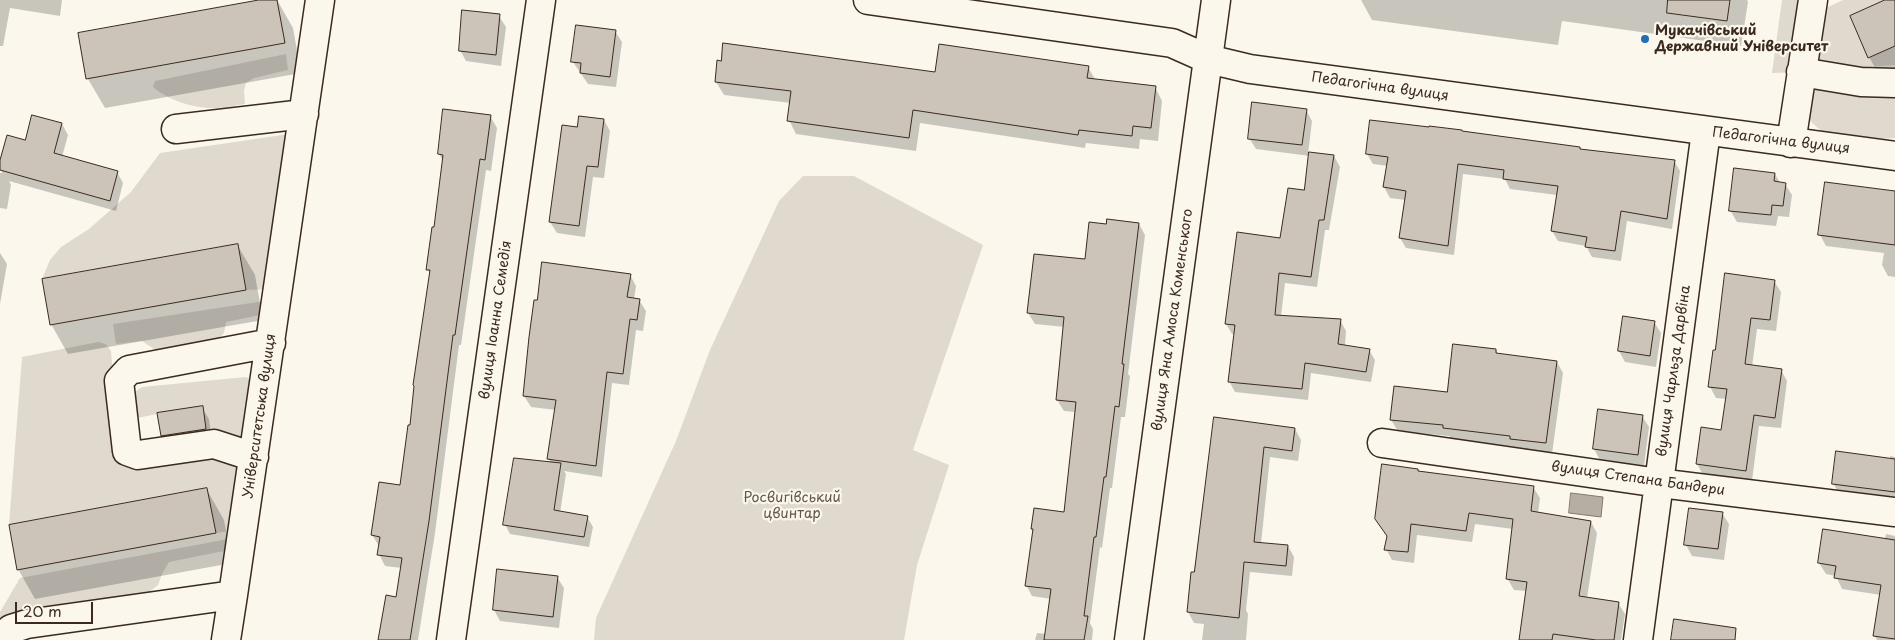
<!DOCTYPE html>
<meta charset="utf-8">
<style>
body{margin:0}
#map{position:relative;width:1895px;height:640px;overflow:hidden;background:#fbf7ec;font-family:"Playpen Sans",sans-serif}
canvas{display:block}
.scale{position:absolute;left:15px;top:602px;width:78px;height:22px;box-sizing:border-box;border:2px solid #3b2a1e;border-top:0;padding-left:6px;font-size:15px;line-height:18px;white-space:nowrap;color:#3b2a1e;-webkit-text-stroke:4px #fbf7ec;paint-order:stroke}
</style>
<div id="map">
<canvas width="1895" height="640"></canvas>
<div class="scale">20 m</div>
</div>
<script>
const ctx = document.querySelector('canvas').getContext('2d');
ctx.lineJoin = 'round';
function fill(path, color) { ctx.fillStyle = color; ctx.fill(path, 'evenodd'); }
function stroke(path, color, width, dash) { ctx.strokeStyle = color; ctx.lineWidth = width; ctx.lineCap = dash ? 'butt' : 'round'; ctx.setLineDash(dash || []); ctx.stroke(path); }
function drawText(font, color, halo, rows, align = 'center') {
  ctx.font = font + ' "Playpen Sans",sans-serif'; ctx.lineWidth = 4.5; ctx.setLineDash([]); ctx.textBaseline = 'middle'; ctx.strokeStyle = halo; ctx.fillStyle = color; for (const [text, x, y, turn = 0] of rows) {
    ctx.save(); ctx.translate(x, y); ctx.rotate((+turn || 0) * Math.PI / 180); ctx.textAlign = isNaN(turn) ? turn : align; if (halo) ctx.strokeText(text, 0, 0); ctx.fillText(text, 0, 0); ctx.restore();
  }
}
fill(new Path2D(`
 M1782 0H1813L1801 72 1772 73Z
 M1843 0H1891L1850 16 1868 58 1895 46V65L1855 68 1820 67 1816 46 1823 14 1828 7Z
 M286 54 288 70 254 78 246 83 244 91 245 104C236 105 226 108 217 108 196 109 169 101 153 87L155 81Z
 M1807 80 1895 88V138L1845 141 1825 134 1811 122 1802 105Z
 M289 134 268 289 246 290 238 244 42 279 50 260 61 247 89 229 131 192 160 153Z
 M803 176H854L983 245 913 450 949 465 917 565 904 640H594L596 618 676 441 710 350 779 201Z
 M264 301 265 314 226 322 224 333 217 340 157 351 142 341 116 344 113 324Z
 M98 342 106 344 111 351 119 460 122 466 209 452 238 458 230 531 216 533 207 488 9 525 22 357Z
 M246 377 252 380 243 443 161 438 157 414 132 419V394L142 387Z
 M228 539 229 550 169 562 162 574 158 585 148 593 0 621V612L20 578Z`), '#dfd9ce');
const water = new Path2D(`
 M1571 493 1603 497 1601 517 1569 513Z`);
fill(water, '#b6aea2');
stroke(water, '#85796d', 1);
fill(new Path2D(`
 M0 0H62L60 16 10 8 3 46H0Z
 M266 0H277L293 28 301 73 105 108 88 79Z
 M1361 0H1747L1748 2 1741 46 1562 21 1558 45 1372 20Z
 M1888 0H1895V83L1886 87 1869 57Z
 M499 16 506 27 501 66 466 61 460 50Z
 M615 31 622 42 616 87 588 84 573 62Z
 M1088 67 1096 81 1155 87 1162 101 1158 141 1140 139 1139 149 1086 143 1085 148 920 123 916 151 796 134 789 120 791 103 724 95 716 82Z
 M1306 110 1312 121 1308 154 1334 156 1340 167 1329 230H1325L1317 287 1285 283 1281 316 1340 320 1346 331 1345 346 1369 350 1375 360 1371 382 1311 373 1308 400 1235 392 1229 381 1235 334H1232L1226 324 1281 239 1305 191 1310 156 1256 149 1249 138Z
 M490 116 497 128 491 171 486 170 461 345H459L435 533 418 640H380L397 598 402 568 385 566 379 554V546L372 535 401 486 431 275 427 269 435 228 443 161 439 154Z
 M604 120 610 131 604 178 593 177 585 237 557 233 550 222Z
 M62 124 68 135 62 157 117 172 123 183 116 211 9 181 11 185 7 209 0 208V173H2L0 165 26 142Z
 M1462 132 1580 150 1674 161 1680 171 1672 229 1627 221 1621 261 1592 257 1586 246 1558 241 1552 231 1557 195 1510 189 1505 179 1463 174 1454 255 1406 248 1400 238 1406 200 1390 198 1384 187 1388 166 1373 164 1367 154Z
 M1775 174 1780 183 1785 184 1792 195 1789 217 1778 216 1776 226 1737 222 1730 210Z
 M1895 192V277L1888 276 1882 265 1884 253 1826 246 1820 235Z
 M1139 224 1145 235 1128 374 1130 376 1125 417H1121L1112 488H1110L1102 548 1100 547 1090 623 1093 629 1092 640H1035L1037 633 1046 634 1051 599 1032 596 1026 585 1034 531 1032 528 1065 513 1076 412 1064 411 1057 400 1065 327 1035 324 1028 313 1086 260 1107 225Z
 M238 246 255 275 263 320 68 354 51 324Z
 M0 253 7 264 0 304Z
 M630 275 636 286 634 300H639L646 311 643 331 636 330 629 385 612 383 602 477 564 471 566 474 560 513 587 517 593 527 589 547 510 534 505 524 551 463 548 458 556 410 531 407 524 396Z
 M1774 281 1781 292 1776 331 1757 329 1752 367 1781 370 1787 381 1781 428 1759 426 1752 481 1703 475 1697 464 1722 431 1727 399 1716 398 1710 387 1716 351Z
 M1654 322 1661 333 1656 367 1625 362 1619 351Z
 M1496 350 1498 355 1557 362 1563 373 1552 454 1517 450 1516 447 1451 439 1449 436 1398 431 1391 420 1448 394Z
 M202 408 209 419 212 440 168 447 162 436Z
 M1642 416 1649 427 1644 466 1600 460 1594 449Z
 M1215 418 1295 429 1301 440 1298 461 1270 457 1261 544 1288 546 1294 557 1292 576 1250 572 1246 610 1248 614 1246 640H1202L1204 624 1194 623 1188 612 1193 573H1195Z
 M1890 456 1895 457V503L1840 495 1833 483 1890 459Z
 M1417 470 1419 473 1533 487 1540 498 1538 513 1591 522 1597 533 1587 598 1618 603 1625 614 1621 640H1520L1527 591 1514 590 1507 578 1513 529 1475 524 1472 542 1417 535 1414 563 1392 560 1386 549Z
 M207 490 224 520 232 563 35 599 18 569Z
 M1722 513 1729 524 1724 560 1692 556 1686 545Z
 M1824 530 1885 539 1886 534 1895 536V640H1877L1875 636 1881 595 1842 589 1836 576 1826 574 1819 563Z
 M557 577 564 588 559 628 500 621 494 610Z`), '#0003');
const building = new Path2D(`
 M259 0H277L285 43 86 79 78 33Z
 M1668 0H1730L1727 21 1667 13Z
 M1885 0H1895V46L1868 58 1850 16Z
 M462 10 500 14 496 55 459 51Z
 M576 25 616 30 610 77 580 73 581 63 571 62Z
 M723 43 935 72 939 44 1089 66 1087 78 1156 86 1151 128 1133 126 1132 136 1079 130 1078 135 913 110 909 138 787 121 791 91 715 82 717 60 721 61Z
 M1252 102 1307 109 1302 145 1248 139Z
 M443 109 491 115 485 160 480 159 455 335H453L429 521 410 640H378L386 595 396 597 402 558 377 555 380 537 371 535 379 482 400 485 408 425H410L414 386 413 385 430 270H426L432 227H434L443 155 438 154Z
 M32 115 62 123 54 153 118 171 110 201 0 170V160L7 135 25 140Z
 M579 116 604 119 598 167 587 166 579 226 549 222 562 125 577 127Z
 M1370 120 1429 127V126L1462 130V131L1580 147V149L1675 160 1667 219 1621 211 1615 251 1585 247 1587 237 1551 231 1558 186 1503 179 1504 170 1458 164 1448 246 1399 238 1406 191 1383 187 1388 157 1366 154Z
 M1309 152 1334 155 1324 220H1319L1311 277 1279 273 1275 315 1341 319 1338 344 1370 349 1366 372 1305 363 1302 389 1228 382 1235 325 1225 324 1237 232 1280 238 1288 188 1304 190Z
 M1734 168 1775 173 1774 181 1786 183 1783 206 1772 205 1771 215 1729 211Z
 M1825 182 1895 191V245L1818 235Z
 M1107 219 1139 223 1122 364H1124L1119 407 1115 406 1106 477H1104L1096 537H1094L1084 616H1088L1084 640H1044L1051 589 1025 586 1033 529H1031L1034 508 1064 512 1076 402 1056 400 1064 317 1027 313 1034 254 1085 259 1089 222 1106 224Z
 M238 244 246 290 50 325 42 279Z
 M542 262 631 274 627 297 640 299 637 320 630 319 623 374 607 372 596 466 547 459 556 400 523 396 529 337 534 300H537Z
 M1725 273 1775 280 1770 320 1751 318 1745 364 1782 369 1775 418 1754 415 1746 471 1696 464 1701 427 1721 430 1727 389 1708 387 1713 350H1715Z
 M1623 316 1655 321 1650 356 1618 351Z
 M1453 344 1496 349V353L1557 361 1546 443 1510 439V436L1443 428V425L1390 420 1394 386 1447 392Z
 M203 406 206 429 161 436 157 413Z
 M1598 409 1643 415 1638 455 1593 449Z
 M1214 417 1295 428 1292 451 1264 447 1254 542 1288 545 1286 566 1244 562 1239 618 1187 612 1191 572H1194Z
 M1836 451 1895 459V492L1832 484Z
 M514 458 561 463 554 510 588 516 584 537 503 525Z
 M1382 464 1418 469V471L1534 486 1531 511 1591 521 1579 596 1619 602 1614 640H1596L1553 634 1552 640H1519L1527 582 1506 579 1513 519 1469 513 1466 531 1411 524 1408 552 1384 550 1387 536 1375 519Z
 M207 488 216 533 17 570 9 525Z
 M1689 508 1723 512 1718 549 1684 545Z
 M1823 529 1895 540V639L1873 636 1881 585 1834 578 1836 566 1818 563Z
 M497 569 558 576 553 617 493 610Z
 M1674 619 1736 628 1735 640H1671Z`);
fill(building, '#ccc4b9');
stroke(building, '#3b2a1e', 1);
const minor = new Path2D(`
 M868 0 1172 43 1208 59 1250 69 1895 156
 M1801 72 1861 82 1895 83
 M176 129 304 114
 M1791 143 1813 0
 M1382 443 1659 483 1895 512
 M254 457 214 444 138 455 127 451 119 381 129 370 271 343
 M0 640 11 629 27 624 233 595 320 0
 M226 640 233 595
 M451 640 541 0
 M1129 640 1216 0
 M1638 640 1706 131`);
stroke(minor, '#3b2a1e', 31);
stroke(minor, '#fbf7ec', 28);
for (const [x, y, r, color] of [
 [1645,39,5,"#1f6fb2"]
]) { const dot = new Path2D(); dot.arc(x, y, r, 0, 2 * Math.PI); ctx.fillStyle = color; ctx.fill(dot); stroke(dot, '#fbf7ec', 2); }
drawText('bold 14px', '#3b2a1e', '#fbf7ec', [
 ["Мукачівський",1655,31],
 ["Державний Університет",1655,47]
], 'left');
drawText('14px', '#3b2a1e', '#fbf7ec', [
 ["Педагогічна вулиця",1380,87,8],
 ["Педагогічна вулиця",1781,141,7],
 ["вулиця Іоанна Семедія",496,320,-82],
 ["вулиця Яна Амоса Коменського",1173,320,-82],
 ["вулиця Чарльза Дарвіна",1674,371,-82],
 ["Університетська вулиця",260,416,-82],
 ["вулиця Степана Бандери",1638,479,8]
]);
drawText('14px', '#64564a', '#fbf7ec', [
 ["Росвигівський",792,498],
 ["цвинтар",792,514]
]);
</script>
